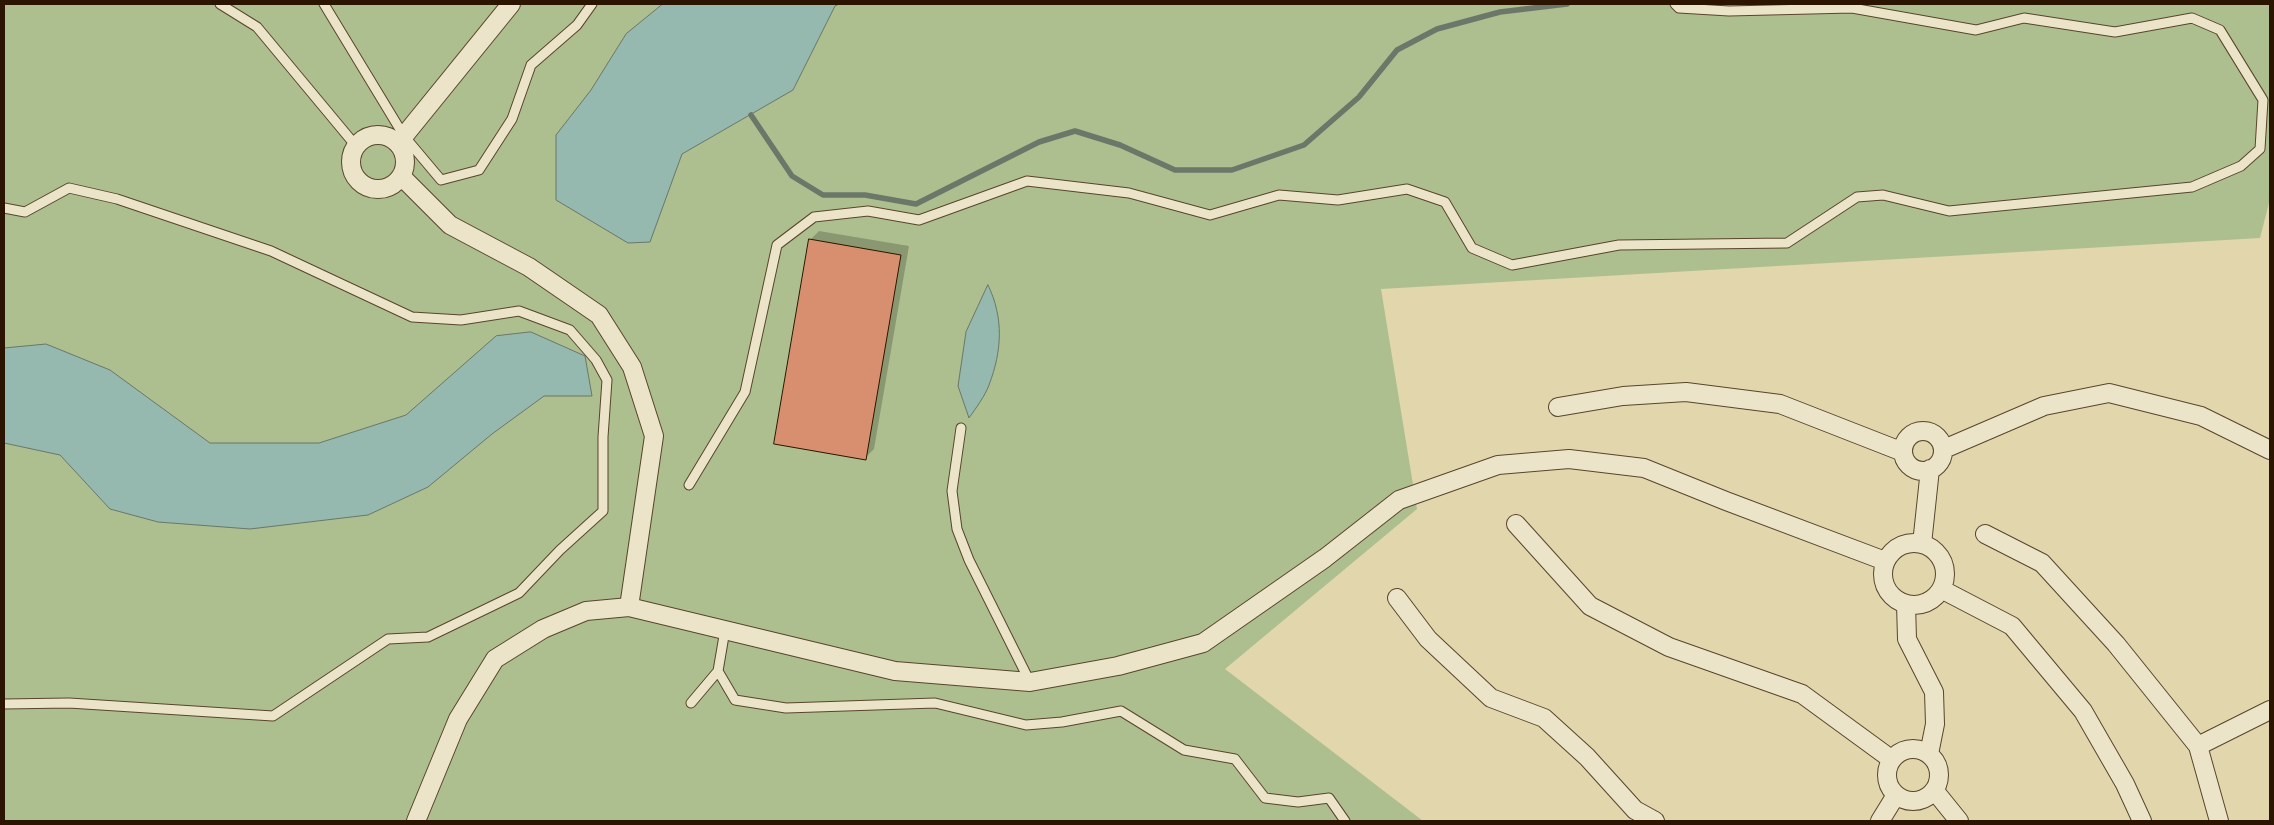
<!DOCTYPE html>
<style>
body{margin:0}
#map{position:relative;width:2274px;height:825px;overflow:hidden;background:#e1d6ac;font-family:Vollkorn,serif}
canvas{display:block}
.frame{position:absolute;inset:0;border:5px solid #2b1500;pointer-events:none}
</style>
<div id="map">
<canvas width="2274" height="825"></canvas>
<div class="frame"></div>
</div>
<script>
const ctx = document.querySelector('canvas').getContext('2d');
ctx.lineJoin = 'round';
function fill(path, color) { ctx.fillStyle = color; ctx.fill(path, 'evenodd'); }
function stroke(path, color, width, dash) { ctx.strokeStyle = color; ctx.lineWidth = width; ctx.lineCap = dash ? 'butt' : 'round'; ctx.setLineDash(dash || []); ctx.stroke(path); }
fill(new Path2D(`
 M4 4H2270V199L2260 238 1381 289 1417 509 1225 669 1423 821H4Z`), '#adbf8e');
const water = new Path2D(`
 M663 4H839L835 6 793 90 682 154 650 242 628 243 556 200V135L591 90 626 34Z
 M988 285C1004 318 1002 351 989 385 985 396 976 408 969 418L958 386 966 332Z
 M531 332 585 356 592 396H544L492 434 428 487 368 515 250 529 158 522 110 509 60 455 4 443V348L46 344 110 370 210 443H319L406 415 496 336Z`);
fill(water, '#95b8af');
stroke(water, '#6b7769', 1);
fill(new Path2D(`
 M819 231 909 246 874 449 865 458 810 240Z`), '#0003');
stroke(new Path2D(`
 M751 115 792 176 823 195H865L916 204 1039 142 1075 131 1120 145 1175 170H1232L1304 145 1359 97 1397 50 1437 29 1500 12 1567 4`), '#6b7769', 5.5);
const building = new Path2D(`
 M809 239 901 255 866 460 774 444Z`);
fill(building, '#d88f6f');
stroke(building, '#2b1500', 1);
const service = new Path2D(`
 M220 4 257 27 356 146
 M324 4 404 136 441 180 479 170 512 119 531 65 577 25 592 4
 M4 208 25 212 69 188 117 199 271 251 412 317 461 320 519 311 570 330 596 360 607 380 603 437V511L560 550 519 593 428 637 388 639 273 716 69 703 4 704
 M961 428 952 491 957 529 969 560 1030 682
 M689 485 745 392 777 245 814 217 868 211 919 220 1027 181 1129 193 1210 215 1279 195 1338 200 1407 189 1445 202 1472 248 1512 265 1619 245 1787 243 1857 197 1883 195 1949 211 2192 187 2241 166 2260 149 2263 100 2220 30 2192 18 2115 32 2024 18 1976 30 1852 8 1729 11 1679 8 1675 4
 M718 671 735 700 786 708 935 703 1026 725 1062 722 1121 711 1184 750 1235 759 1265 798 1298 802 1329 798 1345 821
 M691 703 718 671 725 630`);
const minor = new Path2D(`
 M351 162a27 27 0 1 1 54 0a27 27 0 1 1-54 0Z
 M396 142 404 136 511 4
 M401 176 450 225 529 267 599 315 632 367 654 436 629 607
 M1558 407 1623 396 1686 392 1780 404 1903 452
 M1903 451a20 20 0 1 1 40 0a20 20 0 1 1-40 0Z
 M1944 449 2044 406 2109 393 2201 416 2270 450
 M1516 524 1590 606 1669 647 1802 694 1891 759
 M1985 534 2042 563 2116 644 2198 746 2219 821
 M1883 574a31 31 0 1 1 62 0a31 31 0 1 1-62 0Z
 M1922 544 1930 469
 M1941 589 2012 626 2083 711 2125 784 2142 821
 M1397 598 1428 639 1491 698 1544 718 1587 757 1635 810 1655 821
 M1906 604 1907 639 1934 692 1935 724 1929 754
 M2198 746 2270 710
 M1887 775a26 26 0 1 1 52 0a26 26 0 1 1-52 0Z
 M1934 790 1959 821
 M416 821 458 719 495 659 543 629 586 611 629 607 895 671 1030 682 1118 666 1203 643 1325 558 1399 500 1498 465 1569 459 1644 468 1726 501 1885 561
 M1880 821 1896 795`);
stroke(service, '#58452b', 11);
stroke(minor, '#58452b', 20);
stroke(service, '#ece4c9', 9);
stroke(minor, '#ece4c9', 18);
</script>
